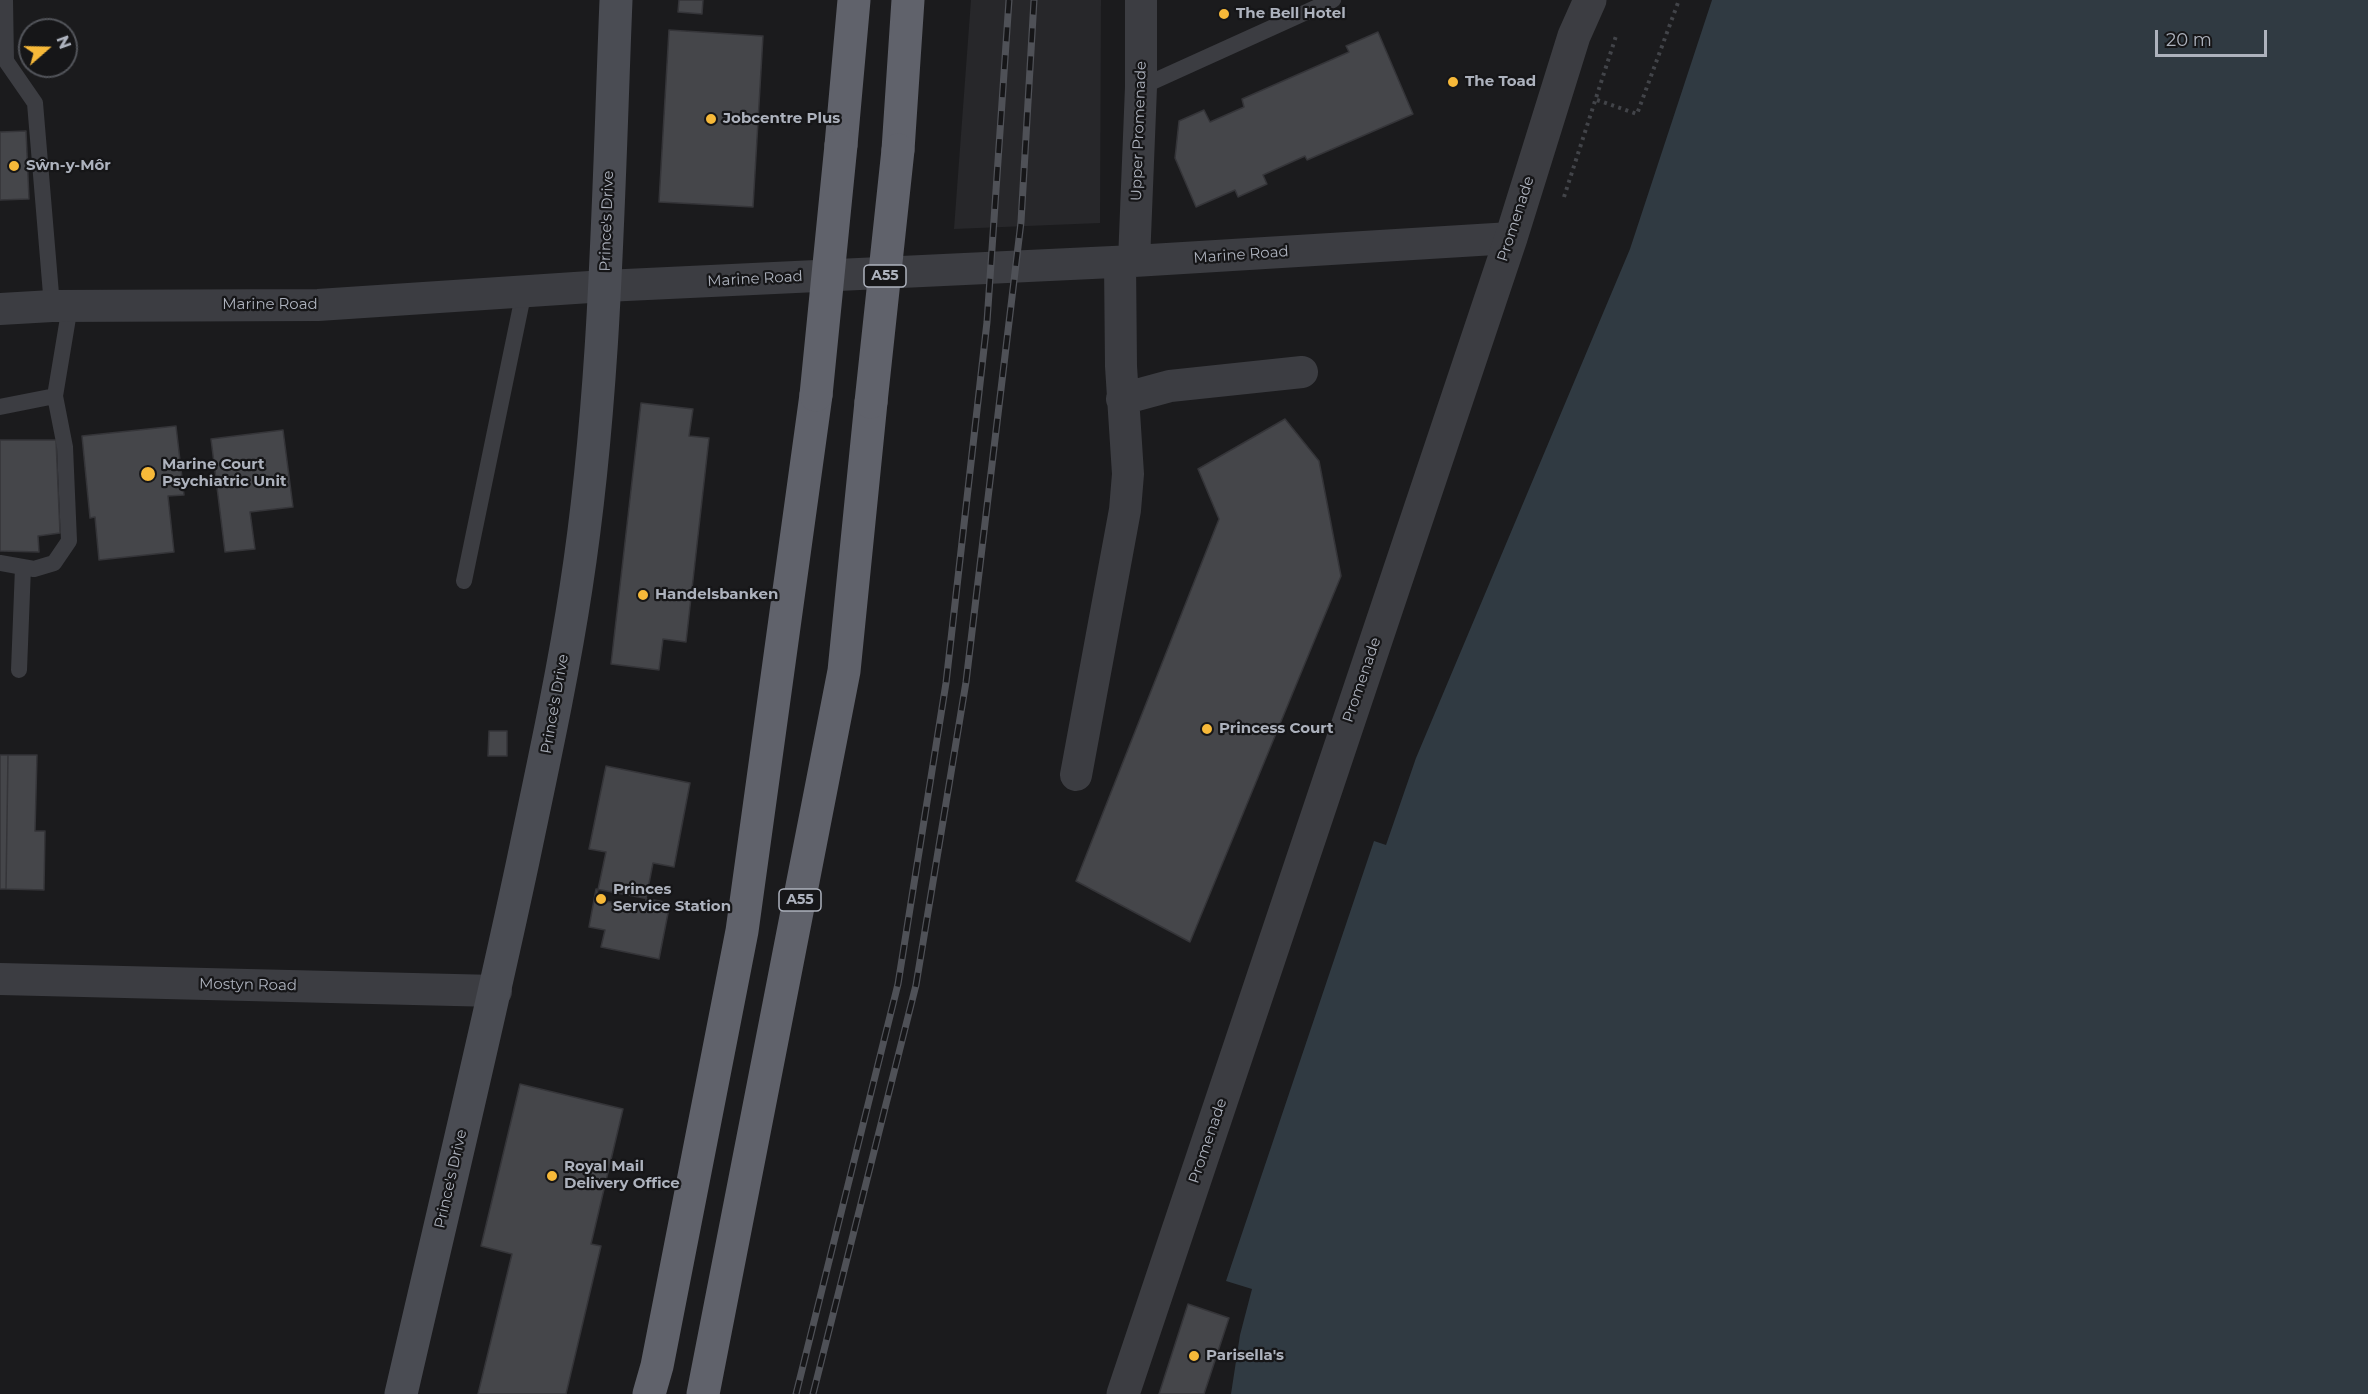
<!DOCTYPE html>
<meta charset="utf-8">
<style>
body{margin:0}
#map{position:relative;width:2368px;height:1394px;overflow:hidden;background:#1b1b1d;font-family:Montserrat,sans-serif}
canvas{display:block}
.north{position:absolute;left:18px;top:18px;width:60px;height:60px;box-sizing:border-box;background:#161618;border:2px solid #52545a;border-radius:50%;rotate:70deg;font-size:16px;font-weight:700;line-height:24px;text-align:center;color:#adb2bd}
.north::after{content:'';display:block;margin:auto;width:21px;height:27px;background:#f7b939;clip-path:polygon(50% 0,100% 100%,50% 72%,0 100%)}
.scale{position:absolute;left:2155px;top:30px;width:112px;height:27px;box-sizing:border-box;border:3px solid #adb2bd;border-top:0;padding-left:8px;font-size:18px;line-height:21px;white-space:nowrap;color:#adb2bd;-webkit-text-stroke:4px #161618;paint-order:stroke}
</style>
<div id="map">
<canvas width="2368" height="1394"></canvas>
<div class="north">N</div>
<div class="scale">20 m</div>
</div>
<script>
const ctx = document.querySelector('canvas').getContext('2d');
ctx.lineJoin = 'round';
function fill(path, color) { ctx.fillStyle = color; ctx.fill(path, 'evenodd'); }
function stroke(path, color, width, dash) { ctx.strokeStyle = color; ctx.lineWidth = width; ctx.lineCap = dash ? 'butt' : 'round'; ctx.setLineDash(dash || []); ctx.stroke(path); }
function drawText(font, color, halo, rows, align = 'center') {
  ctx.font = font + ' Montserrat,sans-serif'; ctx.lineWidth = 4.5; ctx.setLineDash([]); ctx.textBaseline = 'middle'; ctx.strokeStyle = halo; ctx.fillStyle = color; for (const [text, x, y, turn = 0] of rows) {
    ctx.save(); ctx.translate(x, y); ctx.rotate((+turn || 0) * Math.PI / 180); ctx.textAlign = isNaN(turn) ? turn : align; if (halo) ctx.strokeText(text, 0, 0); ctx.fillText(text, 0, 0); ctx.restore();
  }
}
fill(new Path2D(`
 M971 0H1101L1100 223 954 229Z`), '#27272a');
fill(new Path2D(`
 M1712 0H2368V1394H1231L1240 1335 1252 1289 1226 1281 1374 841 1386 845 1416 758 1630 249Z`), '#303a42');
const building = new Path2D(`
 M679 0H703L702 14 678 12Z
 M669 30 763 36 753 207 659 202Z
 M1378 32 1413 114 1307 160 1305 156 1263 175 1267 184 1238 197 1235 190 1196 207 1175 158 1179 121 1204 110 1210 122 1244 107 1242 99 1349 52 1346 46Z
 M26 131 29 199 0 200V132Z
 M641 403 693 409 689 436 709 438 686 642 663 639 659 670 611 664Z
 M1285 419 1319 461 1341 576 1190 942 1076 881 1219 519 1198 469Z
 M176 426 184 495 168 496 174 552 99 560 95 517 90 518 82 436Z
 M283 430 293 507 250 512 255 549 225 552 211 439Z
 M0 440H56L60 533 38 536 39 552 0 551Z
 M489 731H507V756H488Z
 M0 755H8L6 889H0Z
 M8 755H37L35 831H45L44 890 6 889Z
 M606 766 690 783 674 867 653 863 644 909 596 899 606 852 589 849Z
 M596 889 670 903 659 959 601 947 605 930 589 927Z
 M520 1084 623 1109 591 1244 601 1246 566 1394H478L512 1254 481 1246Z
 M1188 1304 1229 1318 1204 1394H1159Z`);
fill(building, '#45464a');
stroke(building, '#353539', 1.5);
stroke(new Path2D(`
 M1597 100 1637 114 1679 0
 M1564 197 1616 36`), '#424449', 4, [3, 4.5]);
stroke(new Path2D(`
 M5 0 6 61 35 103 52 306
 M1141 87 1333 0
 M0 407 55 396
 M0 563 34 569 54 563 69 541 65 447 55 396 70 306
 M464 581 524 291
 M19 670 23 567`), '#3c3d42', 16);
stroke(new Path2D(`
 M1134 261 1141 87V0
 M0 309 52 306 318 305 605 286 1134 261 1511 238
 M1122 399 1170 386 1302 372
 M1076 775 1125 510 1128 474 1121 366 1120 262
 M0 979 496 991`), '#3c3d42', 32);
stroke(new Path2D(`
 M1123 1394 1511 238 1574 36 1590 0`), '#3c3d42', 33);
stroke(new Path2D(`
 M401 1394C442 1216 485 1039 523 861 542 770 562 680 576 588 606 394 608 196 616 0`), '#4a4c53', 33);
stroke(new Path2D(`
 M841 145 854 0
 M898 150 908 0
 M649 1394 657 1366 742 931 816 395
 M703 1394 844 671 871 402`), '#60626b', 33);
const rail = new Path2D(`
 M796 1394 898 984 946 683 987 322 1009 0
 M813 1394 916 985 966 682 1021 222 1034 0`);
stroke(rail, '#4f5157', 7);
stroke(rail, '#161618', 4.5, [14]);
stroke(new Path2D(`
 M816 395 841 145
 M871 402 898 150`), '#60626b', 33);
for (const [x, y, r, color] of [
 [1224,14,6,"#f7b939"],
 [1453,82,6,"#f7b939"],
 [711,119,6,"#f7b939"],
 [14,166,6,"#f7b939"],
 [148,474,8,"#f7b939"],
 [643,595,6,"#f7b939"],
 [1207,729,6,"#f7b939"],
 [601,899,6,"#f7b939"],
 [552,1176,6,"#f7b939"],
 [1194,1356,6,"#f7b939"]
]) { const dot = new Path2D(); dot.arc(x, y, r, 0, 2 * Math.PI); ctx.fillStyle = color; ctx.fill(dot); stroke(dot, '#161618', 2); }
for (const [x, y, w] of [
 [885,276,42],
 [800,900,42]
]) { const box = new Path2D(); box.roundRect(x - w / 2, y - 11, w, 22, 4.5); ctx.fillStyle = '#161618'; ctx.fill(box); stroke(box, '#adb2bd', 1.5); }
drawText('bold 14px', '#adb2bd', null, [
 ["A55",885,276],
 ["A55",800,900]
]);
drawText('bold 15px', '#adb2bd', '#161618', [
 ["The Bell Hotel",1236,14],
 ["The Toad",1465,82],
 ["Jobcentre Plus",723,119],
 ["Sŵn-y-Môr",26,166],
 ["Marine Court",162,465],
 ["Psychiatric Unit",162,482],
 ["Handelsbanken",655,595],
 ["Princess Court",1219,729],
 ["Princes",613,890],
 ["Service Station",613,907],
 ["Royal Mail",564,1167],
 ["Delivery Office",564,1184],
 ["Parisella's",1206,1356]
], 'left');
drawText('15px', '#adb2bd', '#161618', [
 ["Upper Promenade",1139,131,-88],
 ["Promenade",1516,219,-72],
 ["Prince's Drive",607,221,-88],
 ["Marine Road",1241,255,-4],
 ["Marine Road",755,279,-3],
 ["Marine Road",270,305],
 ["Promenade",1362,680,-71],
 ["Prince's Drive",555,704,-80],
 ["Mostyn Road",248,985,1],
 ["Promenade",1208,1141,-71],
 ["Prince's Drive",451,1179,-77]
]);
</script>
